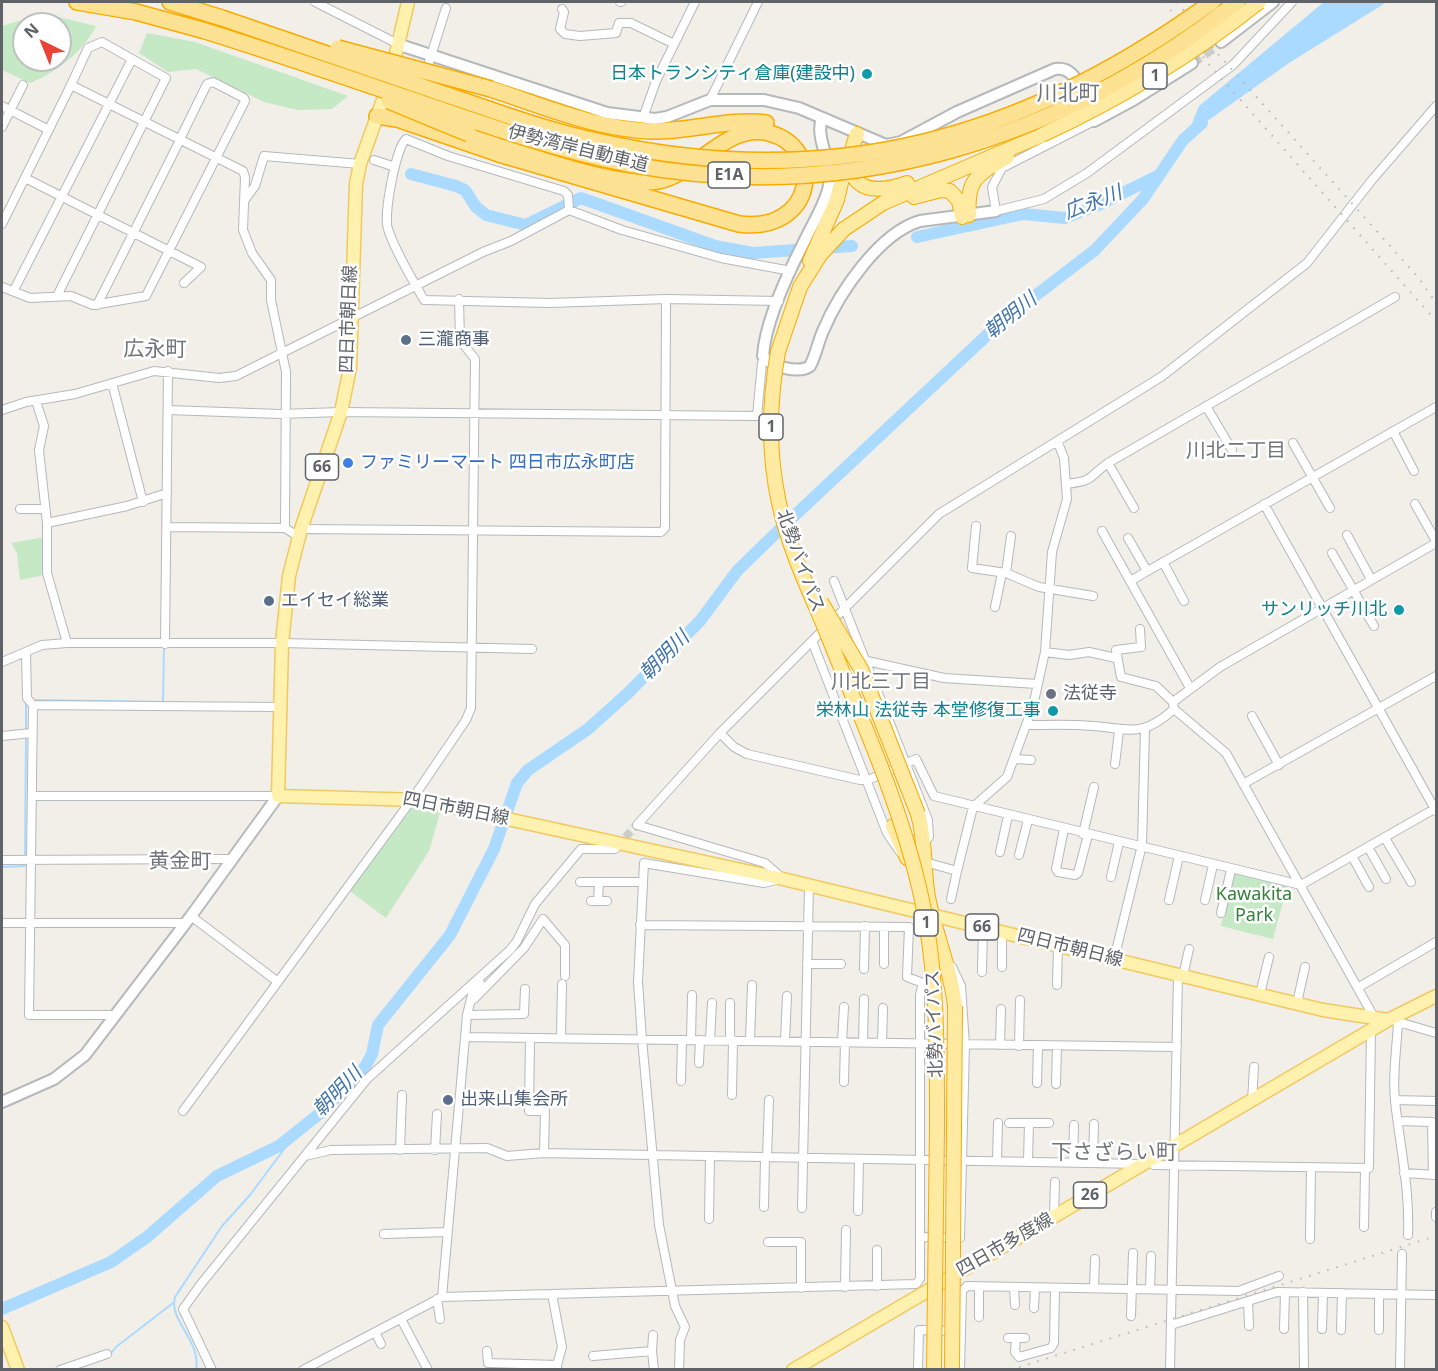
<!DOCTYPE html>
<meta charset="utf-8">
<style>
body{margin:0}
#map{position:relative;width:1438px;height:1371px;overflow:hidden;background:#f1efe8;font-family:"Noto Sans",sans-serif}
canvas{display:block}
.frame{position:absolute;inset:0;border:3px solid #5f6368;pointer-events:none}
.north{position:absolute;left:12px;top:12px;width:60px;height:60px;box-sizing:border-box;background:#fff;border:2px solid #bfc1c3;border-radius:50%;rotate:317deg;font-size:16px;font-weight:700;line-height:24px;text-align:center;color:#5f6368}
.north::after{content:'';display:block;margin:auto;width:21px;height:27px;background:#ea4335;clip-path:polygon(50% 0,100% 100%,50% 72%,0 100%)}
</style>
<div id="map">
<canvas width="1438" height="1371"></canvas>
<div class="frame"></div>
<div class="north">N</div>
</div>
<script>
const ctx = document.querySelector('canvas').getContext('2d');
ctx.lineJoin = 'round';
function fill(path, color) { ctx.fillStyle = color; ctx.fill(path, 'evenodd'); }
function stroke(path, color, width, dash) { ctx.strokeStyle = color; ctx.lineWidth = width; ctx.lineCap = dash ? 'butt' : 'round'; ctx.setLineDash(dash || []); ctx.stroke(path); }
function drawText(font, color, halo, rows, align = 'center') {
  ctx.font = font + ' "Noto Sans","Noto Sans JP",sans-serif'; ctx.lineWidth = 5; ctx.setLineDash([]); ctx.textBaseline = 'middle'; ctx.strokeStyle = halo; ctx.fillStyle = color; for (const [text, x, y, turn = 0] of rows) {
    ctx.save(); ctx.translate(x, y); ctx.rotate((+turn || 0) * Math.PI / 180); ctx.textAlign = isNaN(turn) ? turn : align; if (halo) ctx.strokeText(text, 0, 0); ctx.fillText(text, 0, 0); ctx.restore();
  }
}
fill(new Path2D(`
 M58 17 96 26C83 52 57 72 30 83L2 70V26L25 19ZM24 24H60V60H24Z
 M147 33 195 42 348 96 332 109 298 110 264 102 196 69 168 72 139 53Z
 M45 537 44 575 20 580 17 553 11 543Z
 M416 803 441 809 429 851 386 918 350 891Z
 M1233 871 1288 884 1273 939 1221 926Z`), '#c5e8c5');
fill(new Path2D(`
 M1324 2H1387L1289 63 1182 139 1191 126 1199 106Z`), '#aadaff');
stroke(new Path2D(`
 M31 700 163 702 164 645
 M26 701V731
 M25 854 26 737
 M2 867 25 866
 M109 1356 116 1347 173 1303
 M196 1370C202 1341 168 1320 175 1297L222 1226 250 1195 294 1136`), '#aadaff', 2);
stroke(new Path2D(`
 M411 174 456 186 465 190 476 207 486 215 526 225 581 198 715 246 753 253 852 246
 M917 237 1023 214 1065 218 1103 203 1157 176
 M2 1309 111 1262 147 1237 217 1176 279 1146 324 1110 365 1067 372 1054 378 1025 450 935 494 849 517 783 528 770 588 729 627 694 700 621 737 571 777 532 1001 322 1095 250 1143 199 1183 140 1202 123`), '#aadaff', 12);
stroke(new Path2D(`
 M617 846 637 825`), '#ccccc8', 8, [8, 4]);
stroke(new Path2D(`
 M1192 63 1221 42`), '#ccccc8', 10, [10, 5]);
const minor = new Path2D(`
 M315 2 400 45
 M620 2H621
 M562 9 564 12 560 29 565 34 580 36 616 33 619 23H631L674 44
 M426 72 446 8
 M710 100 758 2
 M2 106 49 130
 M643 118 656 81 695 2
 M1094 121 1002 168 992 187 996 211 1044 199 1087 173 1233 65 1292 2
 M2 127 23 85
 M374 160 395 167
 M25 178 201 267 184 283
 M244 201 255 186 264 156 360 164
 M569 210 568 195 564 191 448 156 406 139C396 147 383 216 388 229 396 254 412 278 424 300L550 303 666 299 779 301
 M2 224 71 85 243 171 245 177 243 230 252 253 271 280V300L286 372 285 528
 M2 287 30 298 71 296 93 305 146 296 245 101 244 98 213 82 207 84 180 139
 M14 290 132 59 102 42 88 48 71 85
 M57 296 166 78 132 59
 M97 305 180 140
 M112 383 143 502
 M36 401 44 426 39 450 47 523V573L67 643
 M1206 406 1232 450
 M2 410 26 402 75 394 154 371 219 378 236 376 483 252 511 241 569 210 622 230 721 258 791 271
 M168 410 280 414 341 412 757 416 762 363 765 359
 M1393 431 1414 471
 M1293 443 1330 508
 M1108 463 1134 508
 M1066 484C1095 481 1088 477 1108 463L1395 297
 M1264 504 1436 811
 M1415 504 1436 541
 M20 509H45
 M47 523 127 506 167 493
 M976 526 972 568 1006 573 1039 587 1093 596
 M167 527 285 528 299 537
 M301 529 661 532 665 528 666 299
 M1102 531 1190 688
 M1347 535 1371 579
 M1128 538 1147 571
 M1332 553 1374 626
 M1163 562 1184 601
 M1006 573 1011 536
 M834 581 928 820 929 837 925 842
 M1130 581 1436 407
 M995 607 1002 573
 M1140 629 1141 647 1116 650 1121 677 1156 686 1173 702
 M812 641 887 833 900 852
 M165 644 168 371
 M26 652 27 698 33 705
 M1045 652 1069 655 1089 652 1116 658
 M867 661 944 678 1037 684
 M2 662 42 645 67 643H282L532 649
 M1174 709 1226 753 1375 1019
 M1252 716 1279 765
 M1028 725C1049 725 1071 724 1093 726 1131 729 1142 738 1174 709L1173 702 1220 667 1436 543
 M720 733 734 747 747 754 860 780H868L916 759 934 796 1301 885 1436 808
 M2 736 32 733
 M1015 759 1031 760
 M1115 764 1119 731
 M1243 784 1436 676
 M32 796H278
 M1064 829 1056 869 1058 872 1075 875 1078 873 1088 835
 M1083 834 1094 787
 M1385 838 1411 882
 M1368 847 1386 879
 M1000 852 1008 816
 M1019 855 1028 820
 M1352 856 1369 887
 M2 860 232 859
 M925 862 957 871 973 807 1007 777 1033 706 1045 652 1052 552 1067 499 1064 458 1058 443
 M780 876 765 863 637 825 720 733 939 514 1161 377 1307 263 1372 180 1436 106
 M1111 877 1119 842
 M580 882H643
 M951 899 957 871
 M1169 900 1179 856
 M1205 900 1213 865
 M591 901H607
 M598 901 599 882
 M1221 913 1231 870
 M191 916 278 982
 M2 923H185
 M640 925 909 927 907 977 923 983
 M1114 959 1142 845 1145 729
 M807 964H841
 M884 964V927
 M1002 967V932
 M864 969 865 926
 M982 972 983 927
 M1183 976 1189 949
 M1057 985 1058 946
 M1359 987 1436 942
 M1260 994 1269 957
 M474 999 524 948 543 919 565 945V976
 M1297 1003 1305 967
 M115 1015H29L33 705 279 707
 M467 1015 524 1014 525 989
 M1395 1021 1436 1033
 M1398 1022C1397 1047 1392 1076 1395 1101 1400 1146 1410 1190 1408 1235
 M465 1037 1177 1047
 M561 1037 562 984
 M530 1038 529 1111H545L544 1153
 M691 1040 692 995
 M710 1040 712 1003
 M730 1040V1003
 M750 1040 752 985
 M785 1041 787 996
 M842 1042 844 1007
 M863 1042 864 999
 M882 1043 883 1008
 M1000 1045 1001 1009
 M1019 1046 1020 1000
 M699 1063 700 1040
 M681 1081 682 1040
 M844 1082 845 1042
 M1037 1083 1038 1046
 M1056 1084 1057 1047
 M732 1095 733 1040
 M1395 1100 1436 1101
 M1252 1101 1254 1067
 M183 1111 413 798 466 720 471 708 475 359 460 340 459 299
 M1399 1121 1432 1122 1433 1175
 M1009 1123H1049
 M400 1150 402 1095
 M435 1150 437 1114
 M305 1156 331 1150 487 1148 507 1156 544 1153 1143 1164
 M767 1157 769 1100
 M997 1160 998 1123
 M1028 1161 1029 1123
 M1073 1161 1074 1125
 M1093 1162 1094 1124
 M1369 1164 1371 1030
 M1154 1165 1369 1168
 M1404 1173 1436 1175
 M764 1207 765 1157
 M802 1208 809 885
 M858 1211 859 1159
 M1054 1216 1055 1182
 M1436 1217V1212
 M709 1219 710 1156
 M1364 1227 1365 1168
 M384 1234 447 1232
 M920 1237 960 1238 965 1045 961 986 952 967
 M1310 1239 1311 1167
 M768 1242H801V1288
 M877 1250V1286
 M845 1287 846 1230
 M1014 1288 1015 1305
 M1094 1288 1095 1259
 M1150 1289 1151 1256
 M1303 1292 1304 1370
 M552 1294 562 1347 557 1365
 M442 1297 467 1015 472 995 480 983
 M437 1299 440 1319
 M1248 1301 1249 1326
 M1034 1308 1035 1288
 M1131 1316 1133 1253
 M979 1317V1287
 M401 1319 428 1370
 M1171 1325 1277 1292 1436 1295
 M1284 1329 1285 1292
 M1322 1329 1323 1293
 M1341 1330 1342 1293
 M1379 1330V1294
 M375 1332 381 1344
 M1008 1338H1025
 M1016 1338 1015 1352 1019 1357 1051 1348 1054 1343 1055 1288
 M487 1351 488 1363 557 1365V1370
 M652 1351 654 1370
 M593 1356 652 1351 653 1335
 M60 1370 107 1354
 M212 1370 183 1309 201 1284 367 1079 510 950 517 941 535 904 581 849H615
 M303 1370 442 1297 916 1284 920 1279V995L923 983 929 980
 M679 1370 680 1340 685 1327 675 1306 659 1225 642 1039 638 982 644 863 764 883 776 880
 M918 1370 919 1330 956 1331
 M960 1370 962 1291 967 1286 1239 1291 1279 1276
 M1170 1370 1178 975
 M1400 1370 1402 1254`);
const tertiary = new Path2D(`
 M1221 42 1273 2
 M400 45 607 113 655 119 667 117 710 100H764L799 108 886 145 901 142 957 112 1055 69C1069 67 1076 77 1080 89
 M1088 106 1094 121 1133 100 1192 63
 M822 118C814 140 835 163 828 190 823 208 813 223 805 240 789 271 765 321 763 356 771 367 799 374 810 366 816 355 818 342 823 331 839 293 879 233 920 221L996 211
 M2 1102 54 1079 85 1055 191 916 278 796`);
const primary = new Path2D(`
 M408 2 389 83 360 164 356 184 350 368 341 412 301 529 289 576 282 643 278 796 420 800 783 879 1323 1010 1388 1020
 M2 1327 18 1370
 M793 1370 1388 1020 1436 996`);
const trunk = new Path2D(`
 M857 134C839 181 861 199 907 183
 M914 197 941 190 950 191 959 201 962 217
 M969 215C966 179 978 174 1007 157
 M810 261 837 200 846 161
 M778 352 800 287 820 255 844 229 883 203 1042 135
 M918 814C926 842 923 869 928 897 935 934 951 969 955 1006
 M893 826 907 858`);
const motorway = new Path2D(`
 M77 2 136 12 202 30
 M170 2 222 18
 M491 89C543 106 596 129 651 131 689 132 729 118 766 123
 M377 116 397 119 499 154 739 224C814 234 827 148 769 133 727 122 697 173 659 181 616 189 512 150 469 134`);
stroke(minor, '#b5b8bc', 10);
stroke(tertiary, '#b5b8bc', 14);
stroke(primary, '#f2c960', 15);
stroke(trunk, '#f9ab00', 16);
stroke(motorway, '#f9ab00', 18);
stroke(minor, '#fff', 8);
stroke(tertiary, '#fff', 10);
stroke(primary, '#fff2af', 12);
stroke(trunk, '#feeaa1', 14);
stroke(motorway, '#fde293', 15);
stroke(new Path2D(`
 M1165 2 1206 61 1436 321
 M1177 2 1217 53 1418 277 1436 303
 M1010 1370 1436 1236`), '#b6b7b8', 2, [1.5, 8]);
const trunkBridge = new Path2D(`
 M1042 135C1120 99 1191 56 1259 2
 M778 352C769 402 768 453 779 503 788 546 807 586 824 626 858 712 898 797 919 887 938 967 937 1047 937 1128 936 1208 935 1289 934 1370
 M821 602 861 669 918 814
 M952 1370 955 1006`);
const motorwayBridge = new Path2D(`
 M222 18C295 43 368 68 441 93 493 110 544 130 597 141 829 193 1023 140 1212 2
 M202 30C273 52 345 77 416 101 486 125 555 150 628 164 849 206 1062 140 1237 2
 M338 48 491 89
 M389 101 469 134`);
stroke(trunkBridge, '#f9ab00', 16, []);
stroke(motorwayBridge, '#f9ab00', 18, []);
stroke(trunkBridge, '#feeaa1', 14);
stroke(motorwayBridge, '#fde293', 15);
for (const [x, y, r, color] of [
 [867,74,6,"#0f9aa8"],
 [406,340,6,"#5c6f8a"],
 [348,463,6,"#3f7fe0"],
 [269,601,6,"#5c6f8a"],
 [1399,610,6,"#0f9aa8"],
 [1051,694,6,"#6b7280"],
 [1053,711,6,"#0f9aa8"],
 [448,1100,6,"#5c6f8a"]
]) { const dot = new Path2D(); dot.arc(x, y, r, 0, 2 * Math.PI); ctx.fillStyle = color; ctx.fill(dot); stroke(dot, '#fff', 2); }
for (const [x, y, w] of [
 [1155,76,24],
 [729,175,42],
 [771,427,24],
 [322,467,33],
 [926,923,24],
 [982,927,33],
 [1090,1195,33]
]) { const box = new Path2D(); box.roundRect(x - w / 2, y - 13, w, 26, 4.5); ctx.fillStyle = '#fff'; ctx.fill(box); stroke(box, '#5f6368', 1.5); }
drawText('bold 16px', '#5f6368', null, [
 ["1",1155,76],
 ["E1A",729,175],
 ["1",771,427],
 ["66",322,467],
 ["1",926,923],
 ["66",982,927],
 ["26",1090,1195]
]);
drawText('18px', '#0d838f', '#fff', [
 ["日本トランシティ倉庫(建設中)",855,74],
 ["サンリッチ川北",1387,610],
 ["栄林山 法従寺 本堂修復工事",1041,711]
], 'right');
drawText('18px', '#5f6368', '#fff', [
 ["伊勢湾岸自動車道",578,149,14],
 ["四日市朝日線",349,319,-88],
 ["北勢バイパス",800,561,70],
 ["四日市朝日線",456,809,11],
 ["四日市朝日線",1070,948,14],
 ["北勢バイパス",935,1024,-92],
 ["四日市多度線",1005,1245,-30]
]);
drawText('18px', '#4e5e75', '#fff', [
 ["三瀧商事",418,340],
 ["エイセイ総業",281,601],
 ["出来山集会所",460,1100]
], 'left');
drawText('18px', '#366cbe', '#fff', [
 ["ファミリーマート 四日市広永町店",360,463]
], 'left');
drawText('18px', '#5b616d', '#fff', [
 ["法従寺",1063,694]
], 'left');
drawText('18px', '#348238', '#fff', [
 ["Kawakita",1254,895],
 ["Park",1254,916]
]);
drawText('italic 20px', '#4174aa', '#fff', [
 ["広永川",1093,203,-21],
 ["朝明川",1011,316,-39],
 ["朝明川",665,656,-45],
 ["朝明川",338,1092,-46]
]);
drawText('20px', '#70757a', '#fff', [
 ["川北二丁目",1236,451],
 ["川北三丁目",881,682]
]);
drawText('21px', '#70757a', '#fff', [
 ["川北町",1068,94],
 ["広永町",155,350],
 ["黄金町",180,862],
 ["下さざらい町",1114,1153]
]);
</script>
